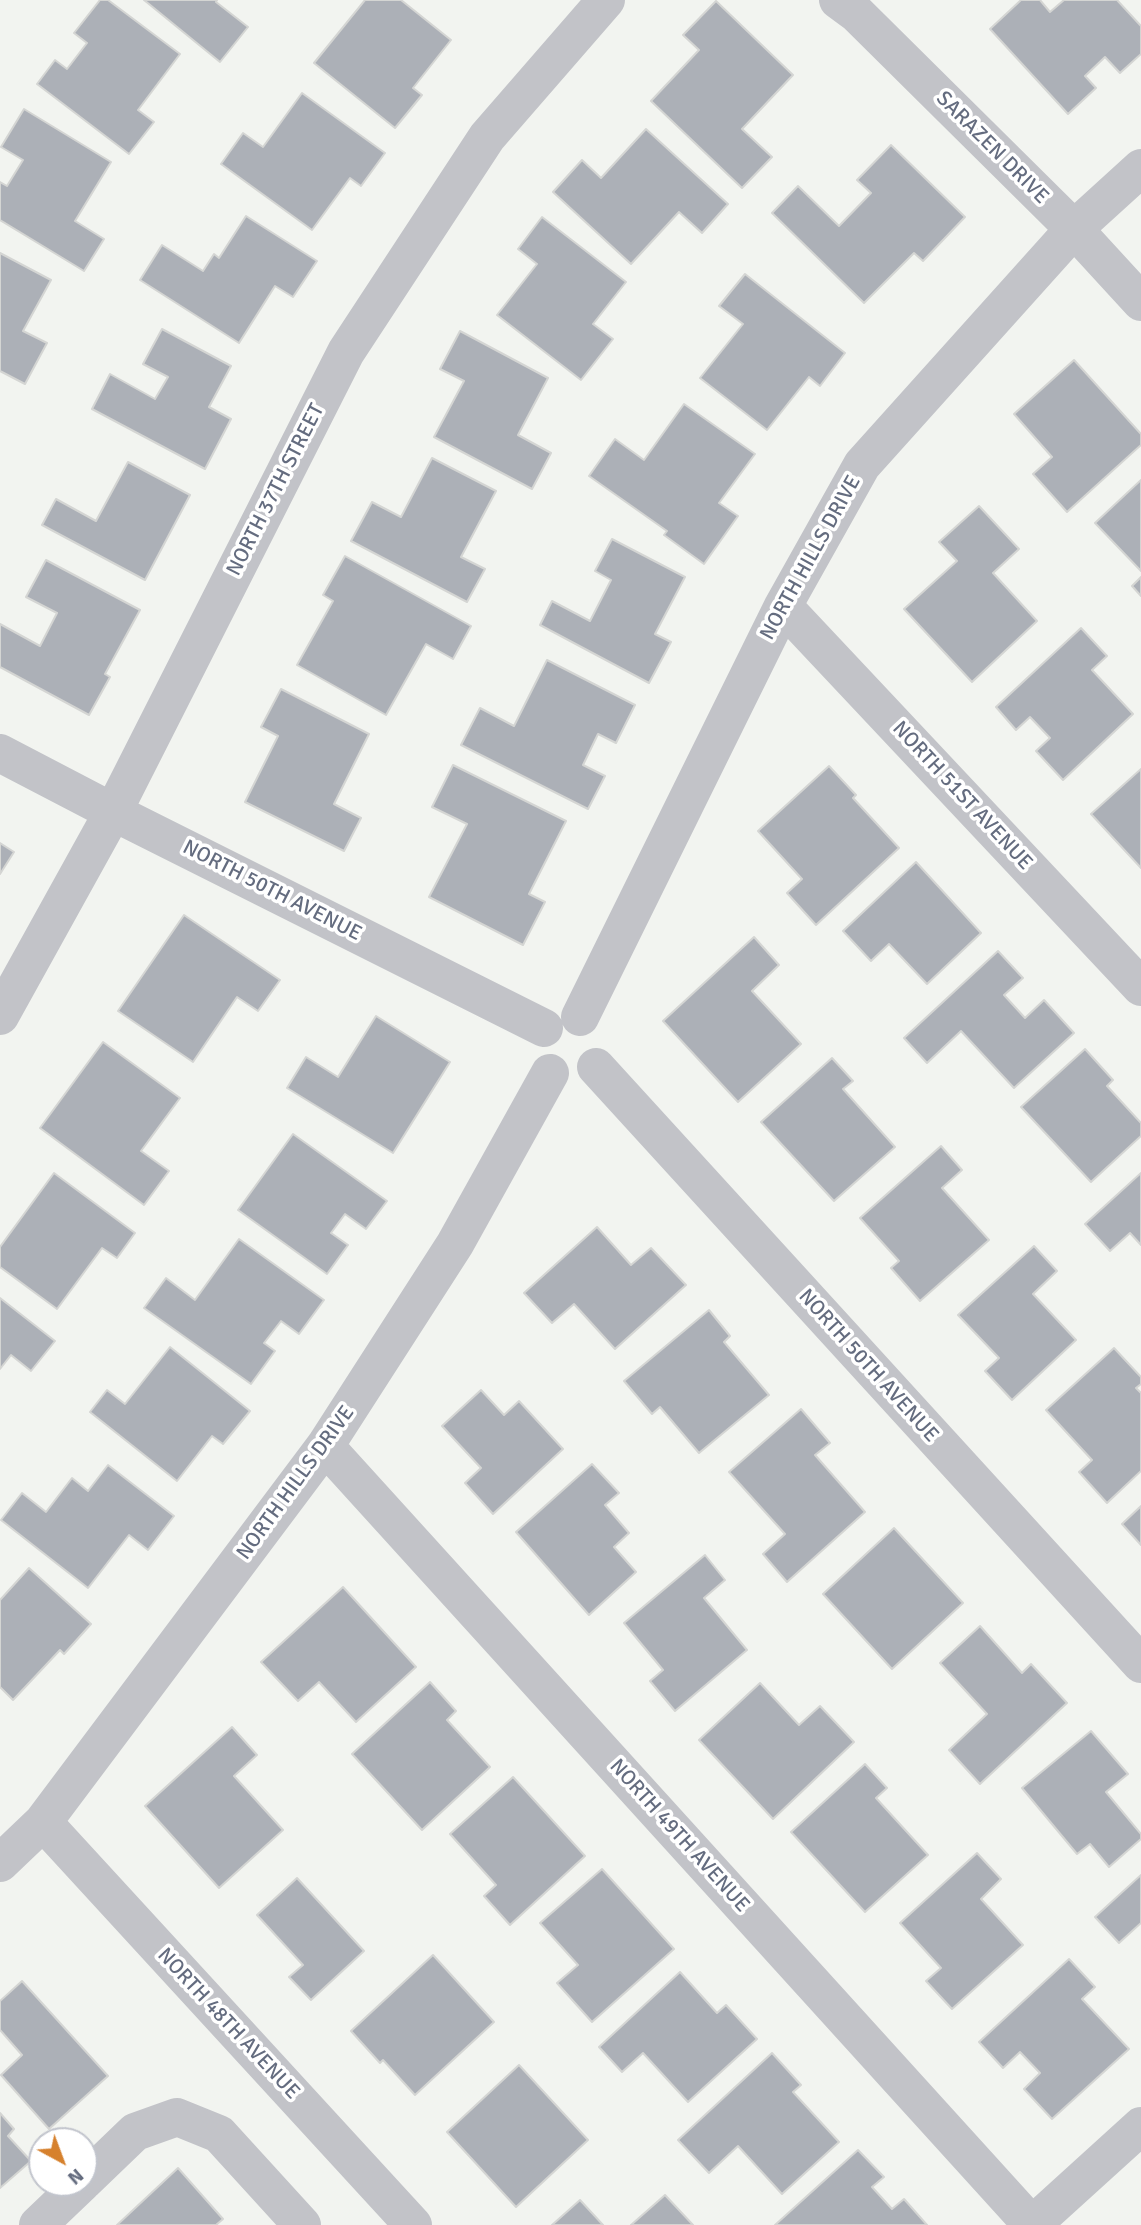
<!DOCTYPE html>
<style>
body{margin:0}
#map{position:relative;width:1141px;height:2225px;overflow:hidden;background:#f2f4f0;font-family:Signika,sans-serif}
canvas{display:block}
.north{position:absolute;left:28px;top:2127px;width:70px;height:70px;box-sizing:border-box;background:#fff;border:2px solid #c1c4cc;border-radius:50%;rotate:139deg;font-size:19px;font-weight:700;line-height:28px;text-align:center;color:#646c7f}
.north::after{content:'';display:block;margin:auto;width:24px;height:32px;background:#d6812d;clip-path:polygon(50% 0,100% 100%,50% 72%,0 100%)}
</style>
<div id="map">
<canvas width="1141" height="2225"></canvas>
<div class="north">N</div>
</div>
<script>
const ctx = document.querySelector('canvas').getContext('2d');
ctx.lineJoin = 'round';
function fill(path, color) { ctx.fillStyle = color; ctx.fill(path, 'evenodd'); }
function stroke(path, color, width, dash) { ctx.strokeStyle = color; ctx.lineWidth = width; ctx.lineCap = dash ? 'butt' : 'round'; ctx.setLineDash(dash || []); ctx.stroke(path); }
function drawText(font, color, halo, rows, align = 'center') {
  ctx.font = font + ' Signika,sans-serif'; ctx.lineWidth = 7; ctx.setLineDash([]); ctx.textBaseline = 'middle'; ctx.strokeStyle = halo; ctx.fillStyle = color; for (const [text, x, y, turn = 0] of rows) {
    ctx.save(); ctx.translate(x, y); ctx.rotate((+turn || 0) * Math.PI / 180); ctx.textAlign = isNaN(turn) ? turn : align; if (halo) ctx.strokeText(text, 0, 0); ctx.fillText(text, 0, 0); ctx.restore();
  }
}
const building = new Path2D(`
 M100 0H108L180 54 138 110 154 122 129 154 37 84 55 60 67 69 87 43 74 33Z
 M144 0H217L216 2 248 27 220 62Z
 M365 0H401L451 40 413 88 422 95 395 128 314 63Z
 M1021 0H1040L1050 12 1064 0H1117L1141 26V54L1120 73 1105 57 1085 76 1096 88 1068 114 990 29Z
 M716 1 793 75 742 129 772 157 742 188 651 101 699 50 683 35Z
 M302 93 385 153 361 186 350 178 312 230 221 164 243 133 263 147Z
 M24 109 111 162 75 221 104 239 84 271 0 220V182L7 186 23 160 1 147Z
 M646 129 728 204 702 233 679 212 631 264 553 192 582 160 601 178Z
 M891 145 965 217 923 261 914 253 864 303 772 213 798 186 839 226 871 193 857 180Z
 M246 216 317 261 293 297 275 286 239 343 140 280 162 245 203 271 214 254 219 258Z
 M542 217 626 282 593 324 613 339 581 380 497 315 537 264 518 249Z
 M0 253 51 280 23 331 47 343 25 384 0 371Z
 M745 274 845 353 820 386 809 377 767 430 700 378 743 324 719 306Z
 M162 329 231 366 209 407 231 419 205 469 92 409 110 374 155 399 168 377 143 364Z
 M460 331 548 378 518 435 551 453 532 489 434 437 464 381 440 369Z
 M1074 360 1141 434V445L1067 512 1033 474 1052 457 1014 414Z
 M684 404 755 454 719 503 738 516 704 564 664 535 667 531 589 476 615 439 644 460Z
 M432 458 496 491 461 557 485 569 467 602 351 541 372 502 401 517Z
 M128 462 190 495 145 580 42 525 56 499 96 521Z
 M1141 480V571L1095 523Z
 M979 506 1019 549 993 573 1037 621 972 682 904 609 957 561 939 542Z
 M612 539 685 577 655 634 671 642 649 683 540 625 552 601 590 621 611 580 595 571Z
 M345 556 471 626 453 659 426 644 386 715 297 665 333 601 323 595Z
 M46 560 140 610 105 674 110 677 89 715 0 667V624L40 646 57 613 26 597Z
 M1141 577V596L1132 586Z
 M1081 628 1107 656 1092 670 1133 714 1063 780 1036 751 1050 738 1030 717 1016 730 996 707Z
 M547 660 635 705 616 743 598 734 583 765 605 776 588 809 461 745 480 708 514 726Z
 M281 689 369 734 334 804 361 818 344 851 245 802 278 736 261 727Z
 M453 765 566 821 529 894 545 902 523 945 429 897 467 824 432 807Z
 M829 766 856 795 853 798 899 848 816 925 787 893 802 879 758 831Z
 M1141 769V868L1091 814Z
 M0 843 14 852 0 874Z
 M916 862 981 933 927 984 889 944 871 961 843 931Z
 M184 915 280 980 258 1011 237 997 193 1062 118 1011Z
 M754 937 779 965 752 991 801 1044 738 1102 663 1021Z
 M998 951 1023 978 1004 995 1025 1018 1044 1000 1074 1033 1014 1088 961 1031 927 1063 904 1038Z
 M376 1016 450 1062 393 1153 287 1088 306 1057 338 1077Z
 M103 1042 180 1098 141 1151 169 1171 144 1205 40 1128Z
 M1085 1049 1113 1080 1107 1086 1141 1123V1136L1091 1182 1021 1107Z
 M832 1058 853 1081 843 1089 895 1147 834 1201 761 1122Z
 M293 1134 387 1201 366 1229 345 1214 331 1233 348 1245 327 1274 238 1210Z
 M941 1146 962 1170 942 1188 989 1240 920 1301 891 1268 899 1261 860 1218Z
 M54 1173 135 1233 117 1258 102 1248 57 1309 0 1267V1247Z
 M1141 1173V1245L1130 1233 1110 1251 1085 1224Z
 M597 1227 631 1265 651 1248 686 1285 615 1349 574 1304 552 1323 524 1293Z
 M239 1239 324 1300 299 1334 281 1321 264 1343 275 1351 251 1384 144 1308 166 1278 195 1300Z
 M1034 1246 1057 1271 1033 1294 1076 1340 1012 1400 985 1371 999 1358 958 1315Z
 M0 1298 55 1341 31 1371 11 1355 0 1369Z
 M709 1310 730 1336 724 1342 769 1395 699 1453 660 1407 652 1414 624 1381Z
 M170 1347 250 1411 223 1444 212 1436 177 1481 90 1412 107 1390 125 1404Z
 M1114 1348 1141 1377V1384L1136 1388 1141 1393V1471L1107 1503 1079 1472 1092 1460 1046 1410Z
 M481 1390 504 1415 519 1401 563 1449 493 1514 465 1483 481 1468 442 1426Z
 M801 1409 830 1443 815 1455 865 1512 787 1582 763 1554 785 1534 729 1472Z
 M592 1464 619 1493 605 1505 629 1533 614 1547 636 1572 589 1615 516 1532Z
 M108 1465 174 1516 148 1550 129 1535 88 1588 1 1520 22 1493 46 1512 72 1478 88 1491Z
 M1141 1506V1545L1122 1524Z
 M894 1528 963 1603 892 1669 823 1594Z
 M705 1555 725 1580 704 1598 747 1650 675 1711 650 1681 663 1670 624 1623Z
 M29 1568 91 1624 64 1654 60 1650 13 1700 0 1687V1600Z
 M343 1587 416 1667 356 1722 319 1682 298 1701 261 1662Z
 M980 1626 1022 1673 1031 1664 1067 1703 980 1784 949 1750 987 1714 940 1663Z
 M430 1682 456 1711 447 1720 490 1767 422 1830 352 1754Z
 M760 1683 799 1725 820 1706 854 1742 773 1819 699 1740Z
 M232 1727 257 1755 234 1776 283 1830 219 1888 145 1806Z
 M1091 1731 1128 1774 1106 1792 1141 1834V1839L1109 1867 1090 1844 1077 1854 1022 1788Z
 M865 1764 887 1788 876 1798 928 1855 865 1912 791 1832Z
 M513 1777 585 1856 510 1925 484 1896 496 1885 450 1834Z
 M977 1853 1001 1879 981 1899 1023 1945 952 2009 926 1981 941 1968 900 1923Z
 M602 1869 674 1949 592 2022 557 1983 578 1965 540 1923Z
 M1141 1875V1923L1119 1943 1095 1917Z
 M297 1878 364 1951 311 2000 289 1977 303 1965 257 1915Z
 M433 1955 494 2022 415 2095 383 2060 380 2063 351 2031Z
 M1069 1959 1095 1987 1082 1999 1129 2049 1052 2119 1024 2089 1040 2073 1020 2052 1003 2068 979 2042Z
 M680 1972 717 2013 726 2005 757 2039 688 2102 643 2053 622 2072 599 2047Z
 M22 1981 108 2076 49 2129 1 2075 22 2055 0 2030V2001Z
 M772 2053 801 2085 793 2092 839 2142 782 2194 738 2146 709 2173 678 2140Z
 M519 2065 588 2140 516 2207 447 2132Z
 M0 2113 14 2129 8 2136 31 2161 0 2188Z
 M858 2150 884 2177 872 2187 892 2209 904 2199 927 2225H775Z
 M178 2168 223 2219 216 2225H117Z
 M665 2195 693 2225H631Z
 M580 2200 603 2225H552Z`);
fill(building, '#acb0b7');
stroke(building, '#d4d5d3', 2);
stroke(new Path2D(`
 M838 0 857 14 1074 229 1141 302
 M783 606 1141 987
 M0 753 113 812 544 1028
 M0 1016 113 812 346 352 487 137 606 0
 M580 1017 783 606 862 465 1074 229 1141 168
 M596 1067 1141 1664
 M325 1446 1032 2225
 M43 1822 413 2225
 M0 1863 43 1822 325 1446 455 1244 550 1073
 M84 2181 135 2132 177 2117 219 2134 302 2225
 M38 2225 82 2183
 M1032 2225 1141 2126`), '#c2c3c8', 38);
drawText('21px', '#646c7f', '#fff', [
 ["SARAZEN DRIVE",992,148,45],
 ["NORTH 37TH STREET",276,490,-63],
 ["NORTH HILLS DRIVE",811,558,-61],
 ["NORTH 51ST AVENUE",962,796,47],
 ["NORTH 50TH AVENUE",272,891,27],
 ["NORTH 50TH AVENUE",868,1366,48],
 ["NORTH HILLS DRIVE",296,1483,-54],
 ["NORTH 49TH AVENUE",679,1836,48],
 ["NORTH 48TH AVENUE",228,2024,47]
]);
</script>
